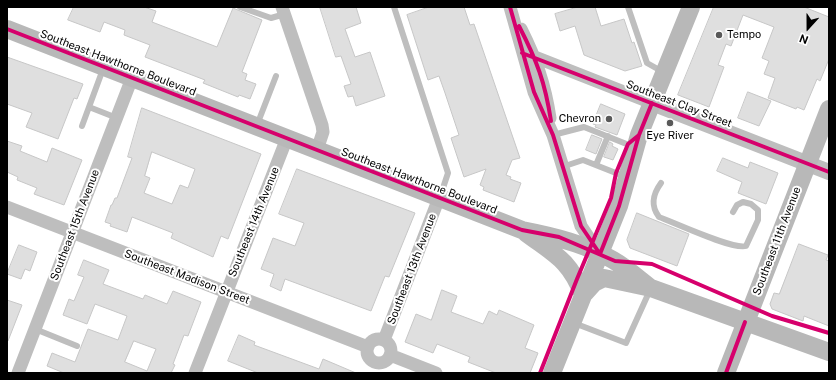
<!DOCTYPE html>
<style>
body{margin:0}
#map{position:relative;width:836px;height:380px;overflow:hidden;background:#fff;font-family:"Public Sans",sans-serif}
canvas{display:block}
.frame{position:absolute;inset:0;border:8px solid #000;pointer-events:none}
.north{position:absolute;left:788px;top:8px;width:40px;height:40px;-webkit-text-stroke:3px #fff;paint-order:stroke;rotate:201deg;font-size:11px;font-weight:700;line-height:16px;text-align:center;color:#000}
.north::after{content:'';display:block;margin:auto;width:14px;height:18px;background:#000;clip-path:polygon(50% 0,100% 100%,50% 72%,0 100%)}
</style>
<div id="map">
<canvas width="836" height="380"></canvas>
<div class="frame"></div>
<div class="north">N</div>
</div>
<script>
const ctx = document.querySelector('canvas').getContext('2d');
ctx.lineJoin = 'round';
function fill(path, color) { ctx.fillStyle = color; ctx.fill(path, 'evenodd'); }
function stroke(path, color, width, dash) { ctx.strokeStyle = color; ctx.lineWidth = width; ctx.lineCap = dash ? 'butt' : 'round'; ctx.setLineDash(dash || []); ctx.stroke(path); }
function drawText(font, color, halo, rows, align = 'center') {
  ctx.font = font + ' "Public Sans",sans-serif'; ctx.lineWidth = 4; ctx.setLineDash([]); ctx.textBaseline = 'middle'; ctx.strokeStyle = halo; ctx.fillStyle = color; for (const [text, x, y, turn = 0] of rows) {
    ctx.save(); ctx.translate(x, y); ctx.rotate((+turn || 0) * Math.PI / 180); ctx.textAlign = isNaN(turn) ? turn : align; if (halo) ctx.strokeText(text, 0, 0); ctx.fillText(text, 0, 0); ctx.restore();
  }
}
const building = new Path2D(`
 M74 7H144L156 11 152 22 217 47 233 8 262 20 242 72 247 74 245 80 256 84 250 99 239 95 238 97 203 83 205 80 145 57 150 45 124 35 125 30 104 22 100 32 68 20Z
 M320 7H356L361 23 345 29 355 57 370 52 385 96 356 106 353 96 348 97 344 86 351 84 341 56 336 57Z
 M429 7H464L470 25 474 24 520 158 512 160 506 175 511 177 510 179 521 183 514 202 483 190 484 187 480 185 486 169 464 177 451 138 459 135 445 93 439 76 428 80 407 15Z
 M578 7H595L601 26 624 19 632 43 634 42 642 66 625 71 584 55 575 26 560 31 555 14Z
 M714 7H804L829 17V59L820 81 817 79 804 110 797 107 796 109 768 98 775 78 764 74 769 61 762 58 774 27 743 15 731 46 726 44 718 65 724 67 709 107 678 95Z
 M7 57 83 84 77 99 74 98 58 139 26 127 32 113 7 104Z
 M748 92 771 101 759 126 738 118Z
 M601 104 625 114 617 135 595 127 596 125 593 124Z
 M142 108 261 154 228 239 221 236 213 257 171 238 173 233 132 217 127 232 110 226 111 224 105 222 111 205H112L115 198H117L132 158 128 157ZM152 152 195 169 188 188 180 185 172 204 144 193 150 178 145 176Z
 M592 135 602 139 596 154 586 150Z
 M7 141 22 146 20 151 47 162 52 148 82 160 64 205 34 194 37 188 17 180 18 177 7 172Z
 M610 142 613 144 612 146 618 149 613 160 604 157Z
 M723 158 748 168 750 162 778 173 766 204 738 193 742 182 717 171Z
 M297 169 415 213 389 277 385 276 371 311 285 279 281 291 270 286 274 274 261 269 273 238 295 246 304 223 279 214Z
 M637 213 689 234 677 266 630 248 627 240Z
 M799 244 828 255 826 260 829 261V326L804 316 803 321 772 309 770 304 774 293 779 294Z
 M19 245 37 252 30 271 25 269 21 279 7 274Z
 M84 260 109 270 103 284 143 299 145 295 167 304 173 291 201 302 188 336 184 335 173 364 175 365 171 373H64L47 366 52 353 75 362 88 329 118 340 127 316 95 304 87 324 63 315 69 299 74 301 84 277 78 275ZM134 341 156 349 147 371 125 362Z
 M442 290 457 296 451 312 483 324 489 311 497 315 499 310 534 325 525 348 538 353 530 373H496L468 362 470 357 437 344 433 353 405 342 416 314 431 320Z
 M7 300 22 305 8 341H7Z
 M239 335 255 342 254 345 319 369 323 359 356 373H258L228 361Z`);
fill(building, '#dfdfdf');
stroke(building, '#c7c7c7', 1);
stroke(new Path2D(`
 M240 7 271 18 285 14
 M394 7 448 173 440 197
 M628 7 647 63 663 72
 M103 69 89 107 117 118
 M257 125 276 76
 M82 126 89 107
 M553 135 584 127 634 147
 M596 165 608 136
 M562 167 583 160 626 177
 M661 183C653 194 650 205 659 217 675 223 733 250 746 246L758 220V210L751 204 743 202 737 205 733 212
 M574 323 626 343 650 290
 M35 329 77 346`), '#bebebe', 6);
stroke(new Path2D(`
 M282 7 322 125 323 132 317 150
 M510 7 534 92 553 135 581 226 599 253
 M521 29C536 59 545 84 550 118
 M535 57 652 103
 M7 207 368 347
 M367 351a12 12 0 1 1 24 0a12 12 0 1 1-24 0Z
 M384 340 439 198
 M390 355 436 373
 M18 373 132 78
 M195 373 287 138`), '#bebebe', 13);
stroke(new Path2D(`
 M652 103 829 172`), '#bebebe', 16);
stroke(new Path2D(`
 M7 29 522 230C553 236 586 244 613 260 627 268 639 279 651 288
 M526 233C554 254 570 260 583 295
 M585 293 594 283 604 278 651 288 829 352
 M552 373 619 206 639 135 691 7
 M726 373 829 109`), '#b8b8b8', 18);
stroke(new Path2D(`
 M510 7 534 92 553 135 581 226 600 254
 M519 26C537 61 545 82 551 121
 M7 29 522 230 559 237 615 261 652 264 772 316 829 333
 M522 53 829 172
 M600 254 619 206 639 135 652 103
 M540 373 577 279 611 198 616 173 628 144 639 135
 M726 373 745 322`), '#d6006c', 4);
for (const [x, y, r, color] of [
 [719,35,4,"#595959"],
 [609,119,4,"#595959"],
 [670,123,4,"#595959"]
]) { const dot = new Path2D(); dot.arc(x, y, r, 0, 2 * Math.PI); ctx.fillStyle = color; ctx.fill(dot); stroke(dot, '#fff', 1.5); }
drawText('11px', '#000', '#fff', [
 ["Tempo",727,35],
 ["Chevron",601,119,"right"],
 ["Eye River",670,136,"center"]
], 'left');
drawText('11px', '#000', '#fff', [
 ["Southeast Hawthorne Boulevard",118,63,21],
 ["Southeast Clay Street",679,104,21],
 ["Southeast Hawthorne Boulevard",419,181,21],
 ["Southeast 14th Avenue",254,222,-68],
 ["Southeast 15th Avenue",75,225,-69],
 ["Southeast 11th Avenue",777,241,-69],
 ["Southeast 13th Avenue",412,269,-69],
 ["Southeast Madison Street",187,277,21]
]);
</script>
